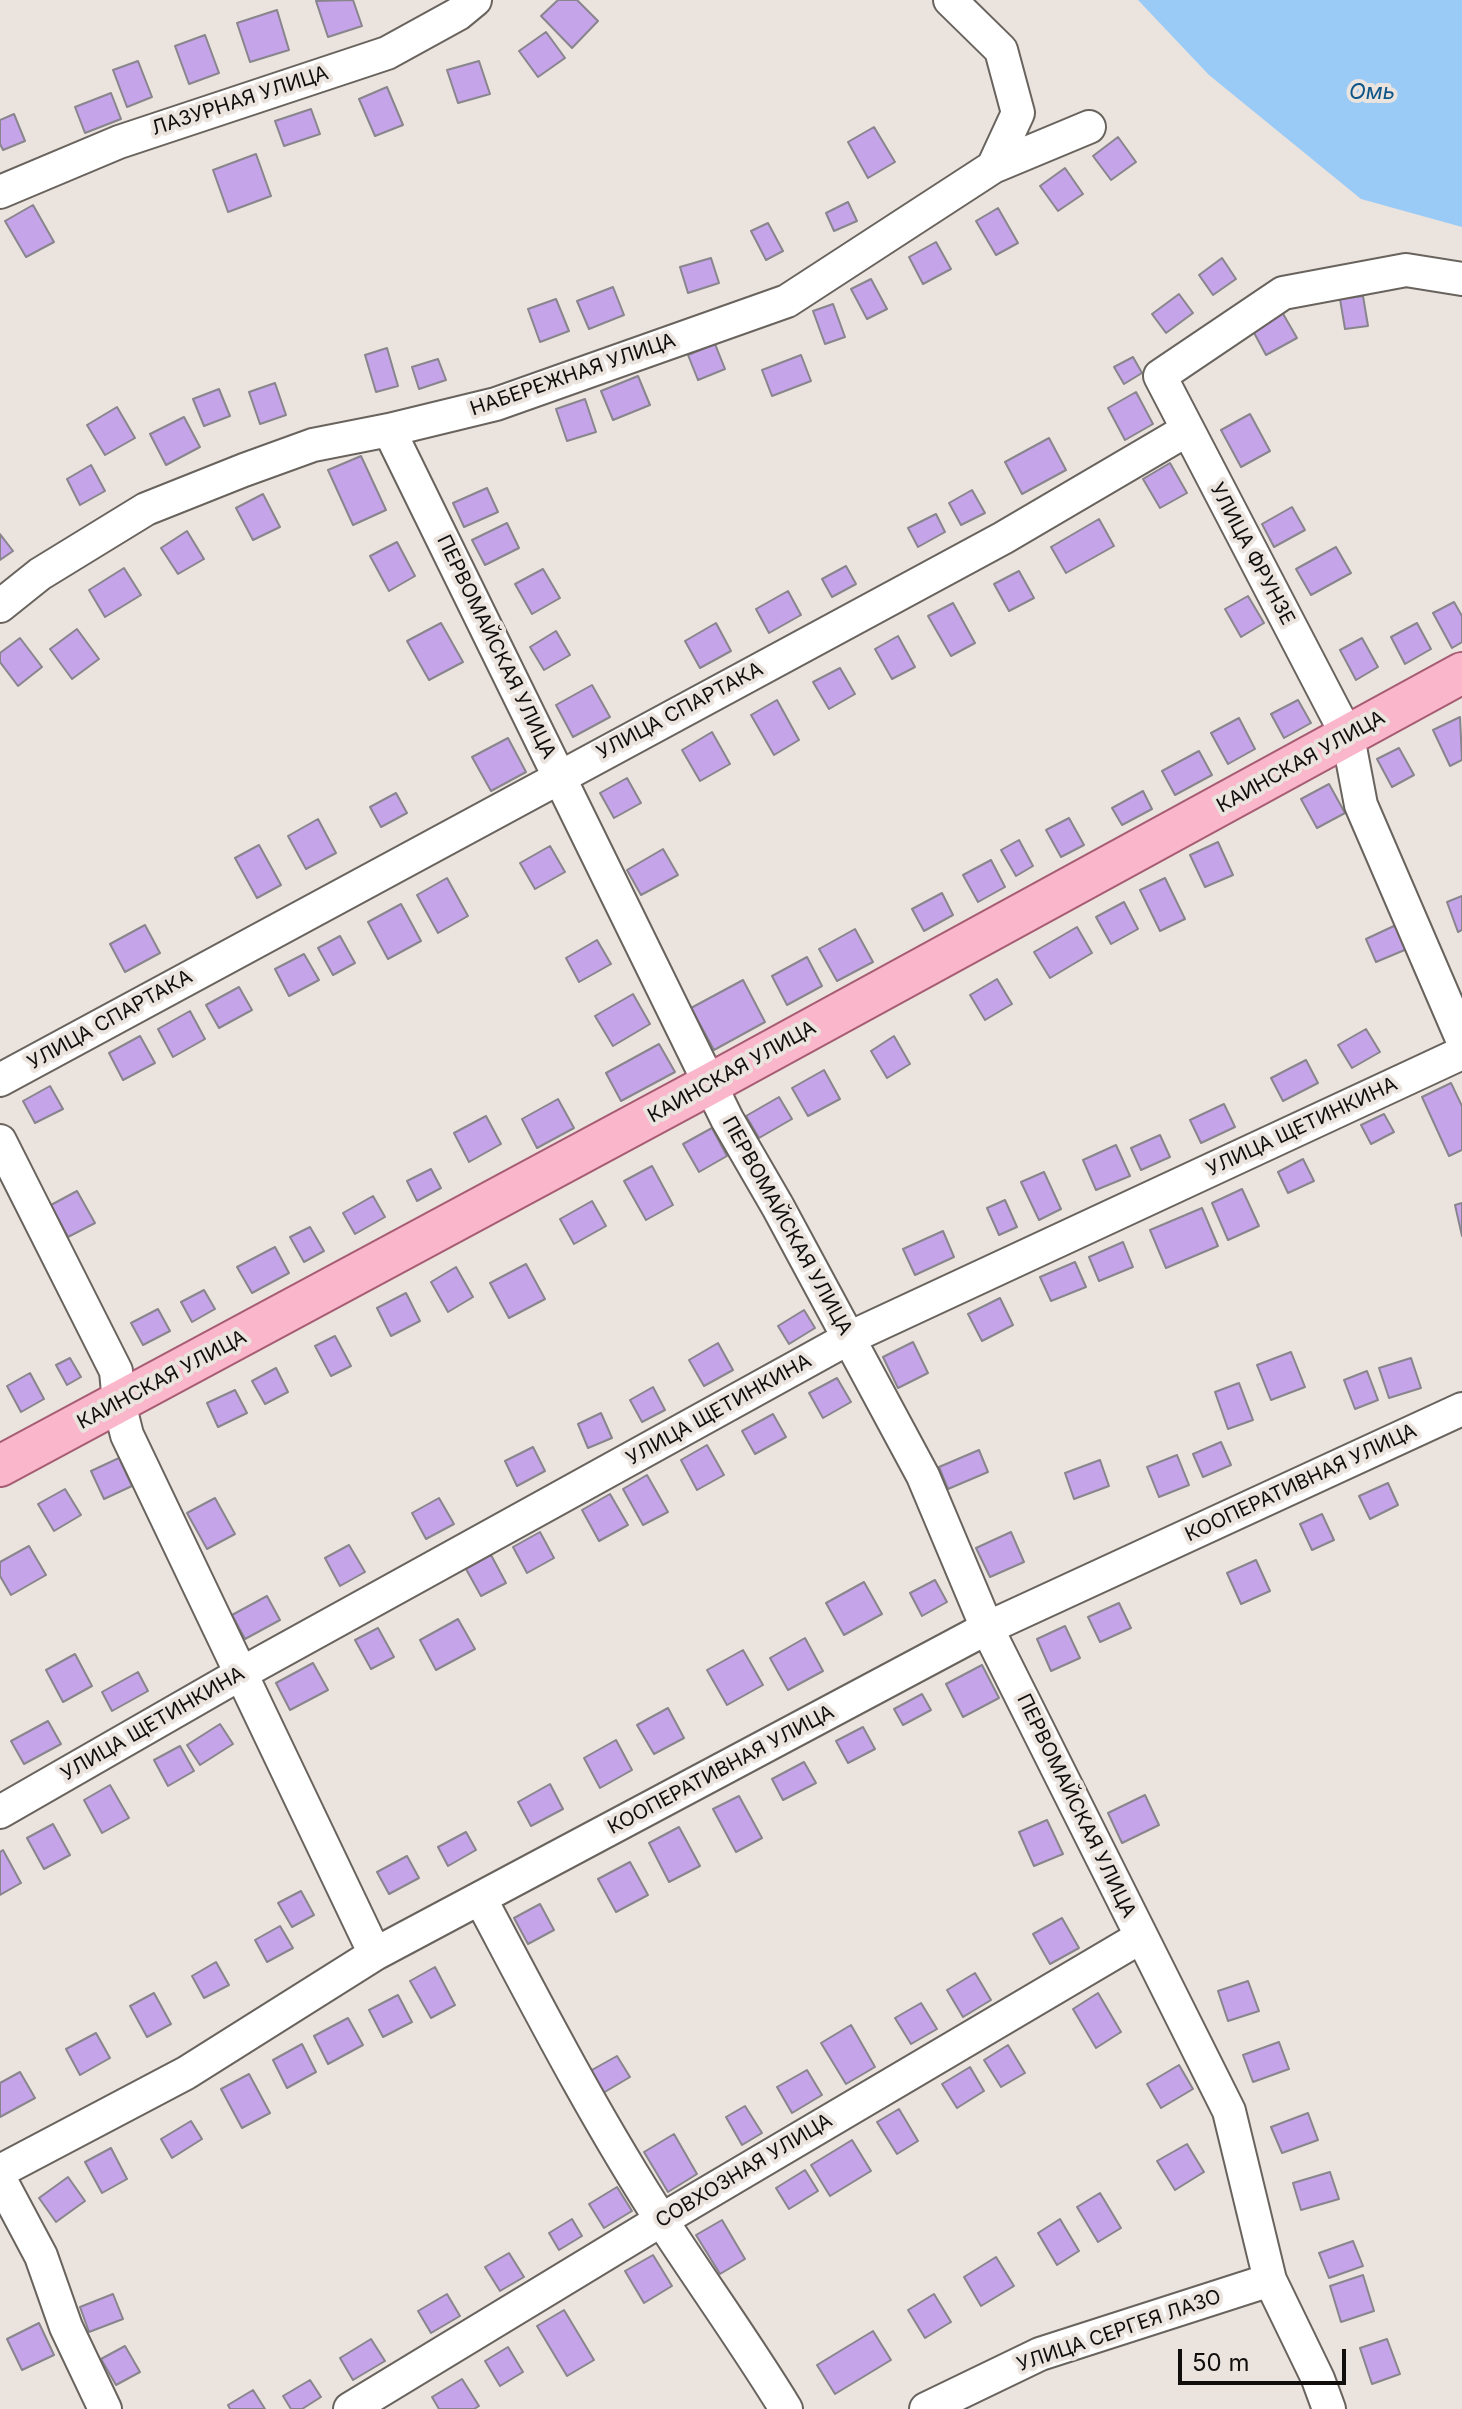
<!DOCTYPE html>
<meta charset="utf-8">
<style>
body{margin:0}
#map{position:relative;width:1462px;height:2409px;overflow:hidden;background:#ebe3de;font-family:Inter,sans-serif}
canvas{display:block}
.scale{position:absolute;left:1178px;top:2349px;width:168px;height:36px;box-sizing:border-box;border:4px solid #110f0d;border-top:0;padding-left:10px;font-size:24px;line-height:28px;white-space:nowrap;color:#110f0d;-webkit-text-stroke:6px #ebe3de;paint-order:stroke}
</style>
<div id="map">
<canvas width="1462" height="2409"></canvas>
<div class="scale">50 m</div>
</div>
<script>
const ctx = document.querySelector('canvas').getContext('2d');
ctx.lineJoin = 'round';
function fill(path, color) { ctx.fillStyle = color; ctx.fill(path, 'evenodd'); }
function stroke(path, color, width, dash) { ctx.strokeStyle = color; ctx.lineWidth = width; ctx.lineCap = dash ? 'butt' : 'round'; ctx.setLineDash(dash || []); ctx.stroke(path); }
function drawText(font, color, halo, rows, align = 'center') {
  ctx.font = font + ' Inter,sans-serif'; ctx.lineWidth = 8; ctx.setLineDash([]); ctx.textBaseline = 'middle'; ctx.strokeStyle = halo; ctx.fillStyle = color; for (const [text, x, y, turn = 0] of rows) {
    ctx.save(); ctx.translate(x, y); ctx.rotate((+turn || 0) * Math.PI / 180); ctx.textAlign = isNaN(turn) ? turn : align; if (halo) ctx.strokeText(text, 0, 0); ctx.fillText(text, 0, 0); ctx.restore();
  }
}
fill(new Path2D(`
 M1138 0H1462V227L1361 199 1209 75Z`), '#9acbf7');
const building = new Path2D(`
 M353 0 362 26 328 37 316 1Z
 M558 0H577L598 21 572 48 541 16Z
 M277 10 289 50 250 62 237 23Z
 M546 32 565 58 538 77 519 51Z
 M205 35 219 73 189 84 175 46Z
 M138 61 152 97 127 107 113 70Z
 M479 61 490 94 458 103 447 70Z
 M387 87 403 125 375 136 359 99Z
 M111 93 121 119 85 133 75 107Z
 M311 109 320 134 284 146 275 121Z
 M14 114 25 141 3 150 0 144V120Z
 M874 127 895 162 868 178 848 142Z
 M1118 137 1136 162 1111 180 1093 156Z
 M256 154 271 196 228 212 213 170Z
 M1065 168 1083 194 1058 211 1040 186Z
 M848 202 857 221 834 231 826 213Z
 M33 205 54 242 26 257 5 221Z
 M998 208 1018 243 996 255 976 221Z
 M768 223 783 251 766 260 751 231Z
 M936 242 951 269 923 284 909 257Z
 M711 258 719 283 688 293 680 267Z
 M1222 258 1236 279 1213 295 1199 275Z
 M871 279 887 309 867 319 851 289Z
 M613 287 624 315 589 329 577 301Z
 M1179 294 1193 313 1166 333 1152 314Z
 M1363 296 1368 326 1345 329 1340 299Z
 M556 299 569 331 540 342 528 309Z
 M833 304 845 337 825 344 813 311Z
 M1282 312 1297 338 1266 355 1252 329Z
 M715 344 725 369 698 380 688 355Z
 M387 348 398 386 376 392 365 355Z
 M801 355 811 381 772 396 762 370Z
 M1133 357 1142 373 1124 384 1114 367Z
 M438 359 446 380 419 389 412 367Z
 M638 376 650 405 613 420 601 391Z
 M275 383 286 415 260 424 249 392Z
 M219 389 230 416 204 426 193 399Z
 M1136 392 1153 424 1125 440 1108 408Z
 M585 399 596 432 567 441 556 409Z
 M117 407 135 438 105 455 87 425Z
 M1250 414 1270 451 1241 467 1221 430Z
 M184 417 200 447 166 465 150 434Z
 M1049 438 1066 470 1022 494 1005 462Z
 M361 456 386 510 353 525 328 470Z
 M1170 463 1187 493 1160 508 1143 479Z
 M91 465 105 491 80 505 67 479Z
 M487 488 498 512 464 527 453 503Z
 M972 490 985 513 961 525 949 503Z
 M263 494 280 527 253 540 236 508Z
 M1292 507 1305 530 1274 547 1262 524Z
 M936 514 945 532 918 547 908 528Z
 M1099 519 1114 546 1066 573 1051 547Z
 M507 523 519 548 485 565 472 540Z
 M187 531 204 559 178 574 161 548Z
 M0 534 13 551 0 560Z
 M397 542 415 576 389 591 370 556Z
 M1336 547 1351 573 1311 595 1296 569Z
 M846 566 856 584 832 597 822 579Z
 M124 568 141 595 105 617 89 590Z
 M543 569 560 598 532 614 515 584Z
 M1019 571 1034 598 1009 611 994 584Z
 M788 591 801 615 769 633 756 609Z
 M1248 596 1264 623 1241 637 1225 609Z
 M1454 602 1462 616V642L1452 648 1433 613Z
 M953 603 975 643 951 656 928 616Z
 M441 623 463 662 429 680 407 641Z
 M716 623 731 651 700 668 685 641Z
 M1417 623 1431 649 1405 664 1391 637Z
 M77 629 99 659 72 679 50 649Z
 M556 631 570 655 544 670 530 647Z
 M898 636 915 667 892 679 875 649Z
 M20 638 42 667 18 686 0 662V653Z
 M1362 638 1378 667 1356 680 1340 650Z
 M840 668 855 694 829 709 813 682Z
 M592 685 610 717 573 737 556 705Z
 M777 700 799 740 774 755 751 715Z
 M1298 700 1311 723 1284 738 1271 714Z
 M1460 717 1462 760 1450 766 1433 730Z
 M1239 718 1255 749 1228 764 1211 733Z
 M712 732 730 764 700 781 682 750Z
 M508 738 526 772 491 791 472 757Z
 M1399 748 1414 775 1392 787 1377 759Z
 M1199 751 1212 775 1175 795 1162 771Z
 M627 778 641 803 614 818 600 793Z
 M1329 784 1345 813 1317 828 1301 799Z
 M1143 791 1152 809 1122 825 1112 808Z
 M396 793 407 813 381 827 370 807Z
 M1069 818 1084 845 1061 857 1046 830Z
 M318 819 336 853 306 869 288 836Z
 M1019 840 1033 866 1016 876 1001 850Z
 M1218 842 1233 875 1205 887 1190 855Z
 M259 845 281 885 257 898 235 858Z
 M550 846 565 872 535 889 520 863Z
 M663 849 678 875 641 895 627 870Z
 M991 860 1005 887 978 902 963 875Z
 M447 878 468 916 438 933 417 895Z
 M1165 878 1185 919 1160 931 1140 890Z
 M942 893 953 915 924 931 912 909Z
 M1462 896V930L1458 932 1447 902Z
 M1124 902 1138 929 1111 944 1096 917Z
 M401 904 421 941 388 959 368 922Z
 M145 925 160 953 125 972 110 944Z
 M1396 925 1407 949 1376 962 1366 939Z
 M1077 927 1092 953 1050 978 1034 952Z
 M855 929 873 962 837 981 819 949Z
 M340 936 355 963 333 975 318 948Z
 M597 940 611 964 579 982 566 958Z
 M304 954 319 980 289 996 275 969Z
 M807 957 822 986 787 1005 772 976Z
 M997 979 1012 1004 985 1020 970 995Z
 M743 980 765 1022 714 1050 691 1008Z
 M239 987 252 1010 219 1028 206 1005Z
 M633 994 650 1024 613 1046 595 1016Z
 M190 1011 205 1039 173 1057 158 1029Z
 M1366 1029 1380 1052 1352 1068 1338 1045Z
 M140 1036 155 1063 123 1080 109 1053Z
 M894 1036 910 1064 887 1078 871 1051Z
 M659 1044 675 1072 621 1101 606 1073Z
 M1306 1060 1318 1083 1283 1101 1271 1078Z
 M824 1070 840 1099 808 1116 792 1088Z
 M1451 1083 1462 1106V1150L1449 1156 1422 1097Z
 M50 1086 63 1109 35 1123 23 1101Z
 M779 1097 792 1119 759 1138 746 1116Z
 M558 1099 574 1128 537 1148 522 1119Z
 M1224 1104 1235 1127 1201 1143 1190 1120Z
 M1384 1114 1394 1132 1371 1144 1361 1125Z
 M486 1116 501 1144 469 1162 454 1133Z
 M712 1128 727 1156 699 1172 683 1144Z
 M1160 1135 1170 1157 1141 1170 1131 1148Z
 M1116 1145 1130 1176 1096 1190 1083 1160Z
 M1303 1159 1314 1181 1288 1193 1278 1172Z
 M652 1166 673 1205 646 1220 624 1181Z
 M431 1169 441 1188 417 1201 407 1181Z
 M1044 1172 1061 1209 1039 1220 1021 1182Z
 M1242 1189 1259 1226 1228 1240 1212 1203Z
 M77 1191 95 1223 68 1237 51 1205Z
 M373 1196 385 1217 355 1234 343 1213Z
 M1005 1200 1017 1227 999 1235 987 1208Z
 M592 1201 606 1226 574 1244 560 1219Z
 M1462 1203V1236L1455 1205Z
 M1202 1208 1218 1246 1166 1268 1150 1230Z
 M310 1227 324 1251 304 1262 290 1237Z
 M943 1231 954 1257 915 1275 903 1249Z
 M1123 1242 1133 1267 1099 1281 1089 1257Z
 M275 1247 289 1273 252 1293 237 1267Z
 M1075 1262 1086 1287 1051 1301 1040 1277Z
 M526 1264 545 1299 509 1318 490 1283Z
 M456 1267 473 1297 448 1312 431 1282Z
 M204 1290 215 1309 192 1322 181 1302Z
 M406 1293 420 1321 391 1336 377 1308Z
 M1000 1298 1013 1325 982 1341 968 1314Z
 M158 1309 170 1331 143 1345 131 1323Z
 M804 1310 815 1328 789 1344 778 1326Z
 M335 1336 351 1366 331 1376 315 1346Z
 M913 1342 928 1373 898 1388 883 1357Z
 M718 1343 733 1370 704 1386 689 1360Z
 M1291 1352 1305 1387 1271 1400 1257 1365Z
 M70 1358 81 1377 67 1385 56 1365Z
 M1411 1358 1421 1388 1389 1398 1379 1368Z
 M276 1368 288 1392 265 1404 252 1381Z
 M1367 1371 1378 1400 1355 1409 1344 1380Z
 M30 1373 44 1399 21 1412 7 1386Z
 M837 1378 851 1402 823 1418 809 1393Z
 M1239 1383 1253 1420 1228 1429 1215 1392Z
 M653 1387 665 1410 642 1422 630 1400Z
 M235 1390 247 1413 218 1427 207 1403Z
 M601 1413 612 1438 588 1448 578 1424Z
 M773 1414 786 1437 755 1454 742 1431Z
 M1221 1442 1231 1465 1203 1477 1193 1454Z
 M707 1445 724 1475 697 1490 681 1460Z
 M533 1447 545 1471 517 1486 505 1461Z
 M979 1450 988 1472 948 1489 939 1467Z
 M1177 1455 1189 1485 1159 1497 1147 1467Z
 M119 1458 132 1486 104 1499 91 1471Z
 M1100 1460 1109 1486 1074 1499 1065 1473Z
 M647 1475 668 1512 643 1525 623 1489Z
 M1388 1483 1398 1505 1370 1519 1359 1496Z
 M65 1489 81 1515 54 1531 38 1504Z
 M610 1494 628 1525 599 1541 582 1510Z
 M215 1498 235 1534 207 1549 187 1513Z
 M439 1498 454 1524 426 1539 412 1513Z
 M1322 1514 1334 1540 1312 1550 1300 1524Z
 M540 1532 554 1558 527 1573 513 1547Z
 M1011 1532 1024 1562 990 1577 976 1548Z
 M349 1545 365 1572 340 1586 325 1558Z
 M29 1546 46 1575 11 1595 0 1576V1562Z
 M491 1555 506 1583 481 1596 466 1569Z
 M1256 1560 1270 1591 1241 1604 1227 1573Z
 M935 1580 947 1602 922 1616 910 1593Z
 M864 1582 882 1614 844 1635 826 1603Z
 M267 1596 280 1620 245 1639 232 1615Z
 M1119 1603 1131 1628 1100 1642 1088 1617Z
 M458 1619 475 1649 436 1670 420 1640Z
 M1065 1626 1080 1658 1051 1671 1037 1639Z
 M378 1628 394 1657 371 1669 355 1640Z
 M805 1638 823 1671 788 1690 770 1658Z
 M743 1650 763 1685 727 1705 707 1670Z
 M75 1654 92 1686 63 1702 46 1670Z
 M313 1663 328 1690 290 1710 276 1683Z
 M982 1665 999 1698 963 1717 946 1684Z
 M138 1672 148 1691 112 1711 102 1692Z
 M922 1694 931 1710 903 1725 894 1709Z
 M668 1708 684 1738 654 1754 637 1725Z
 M48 1721 61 1744 24 1764 11 1741Z
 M220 1724 233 1744 200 1765 187 1745Z
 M863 1727 875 1749 848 1763 836 1741Z
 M616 1740 632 1770 600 1788 584 1758Z
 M180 1746 194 1771 168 1786 154 1760Z
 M804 1762 816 1783 783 1800 772 1779Z
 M550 1784 563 1809 531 1826 518 1802Z
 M110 1785 129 1818 102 1833 84 1800Z
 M1145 1795 1159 1825 1122 1843 1108 1813Z
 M739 1796 762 1838 736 1852 713 1809Z
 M1047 1820 1063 1854 1034 1866 1019 1832Z
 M53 1824 70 1855 44 1869 27 1838Z
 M679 1827 700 1866 669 1882 649 1843Z
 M466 1832 476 1850 448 1866 438 1847Z
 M3 1850 21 1883 0 1895V1852Z
 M407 1856 419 1878 389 1894 377 1872Z
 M630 1862 648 1895 616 1912 598 1879Z
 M301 1891 314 1915 292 1927 278 1903Z
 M540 1904 554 1930 528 1944 514 1918Z
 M1062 1918 1079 1948 1050 1964 1033 1934Z
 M280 1926 293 1948 267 1962 255 1940Z
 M216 1962 229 1985 204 1998 192 1976Z
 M435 1967 455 2005 431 2018 410 1981Z
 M975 1973 991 2000 963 2017 947 1990Z
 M1248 1981 1259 2011 1228 2021 1218 1991Z
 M154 1993 171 2024 147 2037 130 2006Z
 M1098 1993 1121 2032 1096 2048 1073 2009Z
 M398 1995 412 2022 383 2037 369 2010Z
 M921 2003 937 2029 911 2044 895 2018Z
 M348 2018 363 2045 328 2064 314 2036Z
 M851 2025 875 2067 846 2084 821 2043Z
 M96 2033 110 2058 80 2075 66 2049Z
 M1279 2042 1289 2069 1253 2082 1243 2055Z
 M302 2044 316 2072 287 2088 273 2060Z
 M1008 2045 1025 2073 1001 2087 984 2060Z
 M617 2056 630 2077 603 2093 590 2071Z
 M1179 2065 1193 2089 1161 2108 1147 2084Z
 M970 2067 984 2091 957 2108 942 2084Z
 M807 2070 822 2095 792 2113 777 2087Z
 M20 2072 35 2098 0 2117V2083Z
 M249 2074 270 2113 242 2128 221 2089Z
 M745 2106 762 2133 742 2145 726 2117Z
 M899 2109 918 2141 897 2154 877 2122Z
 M1308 2113 1318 2140 1282 2153 1271 2127Z
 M191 2121 202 2139 172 2158 161 2139Z
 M674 2134 697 2174 668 2192 644 2152Z
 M852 2140 871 2171 830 2196 811 2165Z
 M1187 2144 1204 2172 1175 2190 1157 2161Z
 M111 2148 127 2179 102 2193 85 2162Z
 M805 2170 818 2191 789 2209 776 2188Z
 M1330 2172 1339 2199 1301 2210 1293 2183Z
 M68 2177 85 2201 56 2222 39 2198Z
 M617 2187 632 2211 604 2228 589 2204Z
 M1100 2193 1121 2228 1098 2242 1077 2207Z
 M572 2219 582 2236 559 2250 549 2233Z
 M1060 2219 1079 2251 1057 2265 1038 2233Z
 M722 2220 745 2259 720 2274 696 2235Z
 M1353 2241 1363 2266 1329 2278 1319 2253Z
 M509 2253 524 2277 500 2291 485 2267Z
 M653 2255 672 2286 644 2303 625 2271Z
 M996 2257 1014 2286 981 2306 964 2277Z
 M1363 2275 1374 2311 1341 2322 1330 2286Z
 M113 2294 123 2319 89 2332 80 2307Z
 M447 2294 460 2316 431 2333 418 2311Z
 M934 2294 951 2322 925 2338 908 2310Z
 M564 2310 594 2360 567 2376 537 2326Z
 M39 2323 54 2355 22 2370 7 2339Z
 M873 2331 891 2360 835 2394 817 2365Z
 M371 2339 385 2361 353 2380 340 2358Z
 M1387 2339 1400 2374 1372 2384 1360 2348Z
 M125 2346 140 2372 116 2385 101 2359Z
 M508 2347 523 2372 500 2386 485 2361Z
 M462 2379 479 2406 474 2409H439L432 2397Z
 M310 2380 321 2397 302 2409H291L283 2396Z
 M253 2390 265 2409H230L228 2405Z`);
fill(building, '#c5a4e9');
stroke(building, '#88858c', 2);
const minor = new Path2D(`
 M950 0 1001 50 1018 113 993 167
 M0 192 119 142 387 53 458 14 475 0
 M1462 279 1406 270 1283 293 1160 376 1348 737 1361 805 1462 1039
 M389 430 727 1119 778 1207 923 1476 987 1628 1229 2111 1270 2280 1318 2379 1329 2409
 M0 606 40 574 146 509 244 470 313 445 389 430 496 404 787 301 993 167 1089 127
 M0 1080 1003 538 1187 430
 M0 1141 116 1371 119 1403 127 1435 375 1954
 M0 1812 242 1673 849 1338 1462 1053
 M480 1898C538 2007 595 2118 662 2221 703 2284 747 2345 786 2409
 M0 2171 186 2073 375 1954 987 1628 1462 1409
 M0 2179 41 2256 66 2327 105 2409
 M350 2409 653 2225 1141 1937
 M926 2409 1040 2354 1270 2280`);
const major = new Path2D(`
 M0 1466 710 1084 1462 673`);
stroke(minor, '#69635e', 36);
stroke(major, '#a65c72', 44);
stroke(minor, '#fff', 32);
stroke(major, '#fab6cb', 40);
drawText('20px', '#110f0d', '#ebe3de', [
 ["ЛАЗУРНАЯ УЛИЦА",240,101,-18],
 ["НАБЕРЕЖНАЯ УЛИЦА",573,375,-19],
 ["УЛИЦА ФРУНЗЕ",1252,554,62],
 ["ПЕРВОМАЙСКАЯ УЛИЦА",496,647,64],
 ["УЛИЦА СПАРТАКА",680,711,-28],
 ["КАИНСКАЯ УЛИЦА",1301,762,-29],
 ["УЛИЦА СПАРТАКА",110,1020,-29],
 ["КАИНСКАЯ УЛИЦА",732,1072,-29],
 ["УЛИЦА ЩЕТИНКИНА",1302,1127,-25],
 ["ПЕРВОМАЙСКАЯ УЛИЦА",787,1226,61],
 ["КАИНСКАЯ УЛИЦА",162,1380,-28],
 ["УЛИЦА ЩЕТИНКИНА",719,1410,-29],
 ["КООПЕРАТИВНАЯ УЛИЦА",1301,1483,-25],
 ["УЛИЦА ЩЕТИНКИНА",153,1724,-30],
 ["КООПЕРАТИВНАЯ УЛИЦА",721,1770,-28],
 ["ПЕРВОМАЙСКАЯ УЛИЦА",1076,1806,64],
 ["СОВХОЗНАЯ УЛИЦА",744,2171,-31],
 ["УЛИЦА СЕРГЕЯ ЛАЗО",1119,2331,-19]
]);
drawText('italic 22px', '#0e5587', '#ebe3de', [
 ["Омь",1372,92]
]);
</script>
